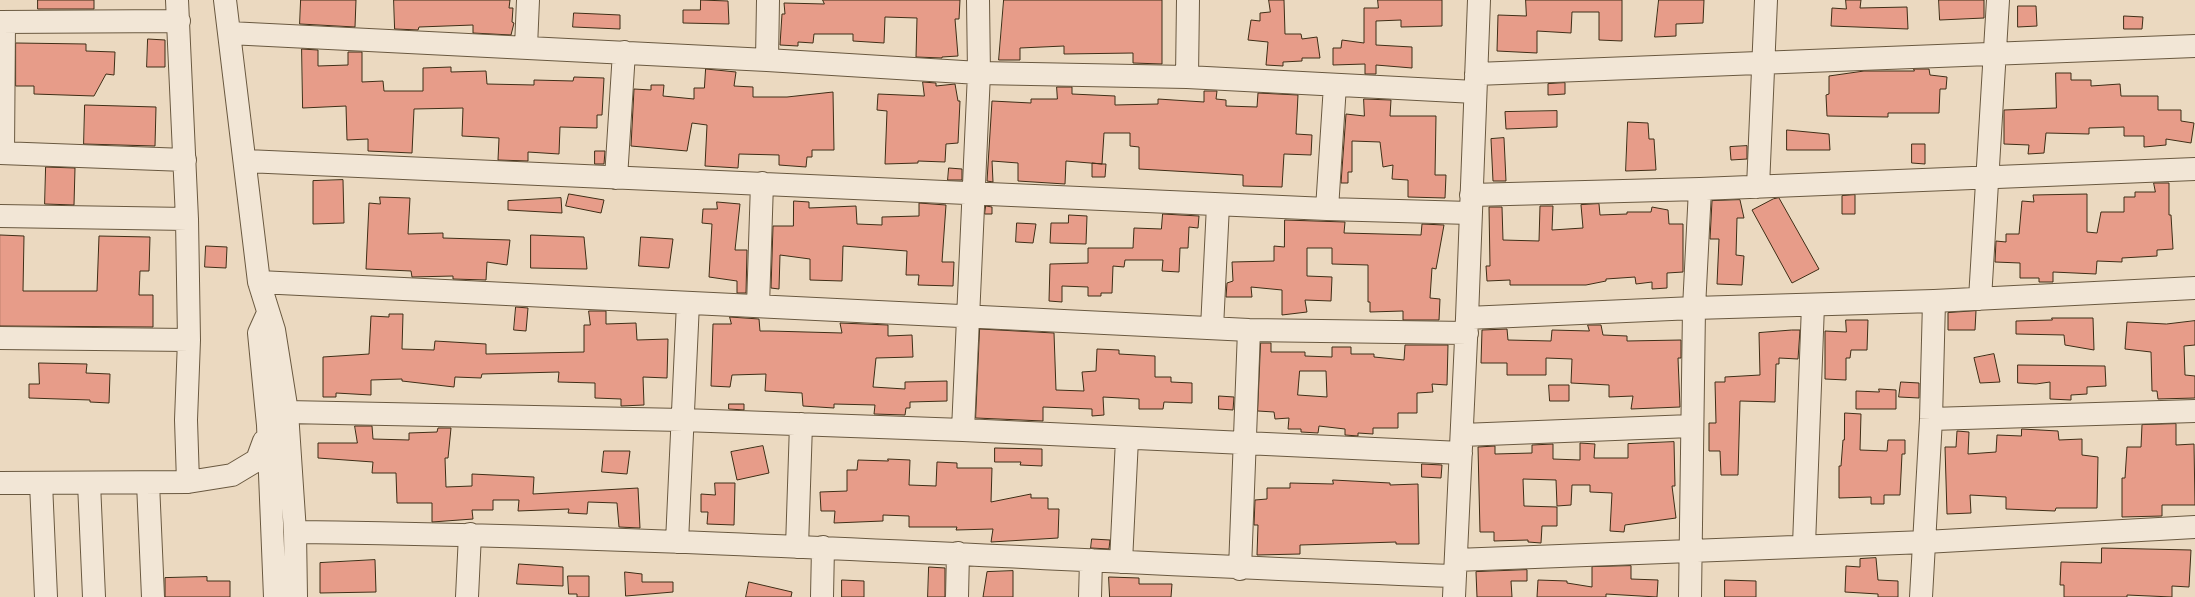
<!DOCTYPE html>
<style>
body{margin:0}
canvas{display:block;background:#ebd9c0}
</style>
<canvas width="2195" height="597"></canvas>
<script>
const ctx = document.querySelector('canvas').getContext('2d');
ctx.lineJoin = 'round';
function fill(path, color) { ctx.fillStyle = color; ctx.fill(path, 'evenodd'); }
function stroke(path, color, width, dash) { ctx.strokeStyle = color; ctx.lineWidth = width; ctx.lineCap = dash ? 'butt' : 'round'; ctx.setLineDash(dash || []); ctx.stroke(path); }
const building = new Path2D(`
 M38 0H94V9H38Z
 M301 0H356L355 27 300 24Z
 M394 0H510L509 8H513L512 22 514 23 511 35 473 33V25L419 27 418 30 395 29Z
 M701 0 728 1 729 24 683 23V10H700Z
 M823 0H960L959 19H955L958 56 942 57V58L916 57 917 18 885 17 884 43 853 41V34H814L813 43 798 42V46L780 45 782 14H785L784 3 824 4Z
 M1004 0H1162V64L1133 63V53L1064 54V46L1020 48V60H999Z
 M1269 0H1284L1285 34H1301L1302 39 1317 37 1320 58H1302V61L1283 62V66L1266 65 1268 42 1248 40 1251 20 1260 21V13L1270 12Z
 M1378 0H1442V26L1401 27V20L1376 21V45L1412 47V68L1376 65V74H1365V64L1333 65V48H1341L1342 40 1364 43V8H1378Z
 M1526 0H1622V41L1599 40V12H1572L1571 33 1537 31V53L1497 51 1498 15 1526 16Z
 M1659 0H1704L1703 23 1676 24V36L1655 37Z
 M1846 0H1861L1860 8 1907 7 1908 29 1831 26 1832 8 1846 9Z
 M1939 0H1984V18L1940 20Z
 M2018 6H2036L2037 26 2018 27Z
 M574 13 620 15V29L573 27Z
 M2124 16 2143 17 2142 29H2124Z
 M148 39 165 40V67H147Z
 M16 43 86 44V51L115 52 114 75 106 74 94 96 34 94V86H16Z
 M302 49 318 50V66L348 65V52H362V82L383 81 384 91H423V68L451 67V72L486 71 487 84 534 85V80L573 81 574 77 604 78 602 115H597V128L560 127 559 154 528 152V161L498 160 499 138 462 136 463 108 414 109 412 153 368 151V139L347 140 346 106 303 108Z
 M706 69 736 72 734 86 753 87V97H787L833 92 834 150H812V157H807L806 167 779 165V155L739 154 738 168 705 166 707 125 692 123 687 151 631 146 634 89 651 90V85H664L663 96 694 99V88H704Z
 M1914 69H1929L1930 75 1947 77 1946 89H1940L1939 113H1888V117L1827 116 1826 95 1829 94V76L1864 71H1914Z
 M2056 73H2071V80H2091V86L2120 84 2121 96H2158V110H2181V121L2194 123 2191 143 2166 139V145L2144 147V136H2124V127L2089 128V134L2046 133 2044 153 2028 154 2029 145 2004 144V110L2056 108Z
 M923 82 936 83V86L955 84 958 101H960L958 143 946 144 945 162 918 161V163L885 164 887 111 877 110 878 94 924 96Z
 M1565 83V94L1548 95V84Z
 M1057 87H1072V94L1115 96V105L1158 104V99L1204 102V91H1217L1216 99 1226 100V106L1257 107 1258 93 1298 95 1296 134 1312 135 1311 155 1284 154 1282 187 1243 186V175L1139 169V147L1130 146V133H1104L1102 164H1106L1105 177H1092V163L1102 164 1066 161 1065 184 1018 181V163L992 161 993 182 987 181 992 101 1031 103V99H1057Z
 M1364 99 1391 100 1390 116H1436L1435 175H1446L1445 198 1408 197V180L1392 179 1393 165 1383 167 1380 142 1352 141V172H1348V183H1341L1346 114 1364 116Z
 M85 105 156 107 155 146 84 144Z
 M1557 111V127L1506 129 1505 112Z
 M1628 122 1648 123 1649 139H1654L1656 170 1626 171Z
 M1787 130 1829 134 1830 150H1787Z
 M1504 138 1506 181H1493L1491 139Z
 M1912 144H1925V164L1912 163Z
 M1747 146V159L1731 160 1730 147Z
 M595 151H605L604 164H595Z
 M46 167 75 168 74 205 45 204Z
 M949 168 962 169V180H948Z
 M343 180 344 223 313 224V181Z
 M2154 183H2169V215H2171L2173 249 2157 250V256L2122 258V262L2097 261 2096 274 2053 272V282H2039V278H2020V263L1995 262 1996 241 2006 242V234H2019L2022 201 2034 202 2033 195 2087 194V232L2097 233 2101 212H2124V197H2135V192H2155Z
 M569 194 604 200 601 213 566 206Z
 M1855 195V214H1842V196Z
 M380 197 410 198 408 234 443 233V238L510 240 507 265 487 262 486 280 453 279V276L412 277 411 271 366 269 369 203 380 204Z
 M561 198 562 213 508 210V201Z
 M1779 198 1819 269 1792 283 1752 210 1773 199Z
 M1740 200 1744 218H1737L1736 255 1744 256 1742 285 1717 284 1719 239H1710L1712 201Z
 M794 201 809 202V208L856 206 857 224 882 225V217L919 216V203L946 205 942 262H954L953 286 918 285 919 275H906L907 251 843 246 842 281 810 280V259L780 255 779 289 771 288 773 226H793Z
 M717 202 740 204 735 250H747L746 293H737V281L709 277 712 224 702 223 703 209H717Z
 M1599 204 1600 215 1627 214V212H1651L1652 207 1668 210 1669 224H1683V272L1667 273V288L1652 289V282L1636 284 1635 277 1606 279V281L1586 285H1510V280L1487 281 1486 266H1490L1489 207H1502L1503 240 1539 241 1540 206H1553L1552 230 1583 228 1581 205Z
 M986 206 992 207V214H985Z
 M1163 214 1199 216 1198 228 1189 227 1188 248H1180L1179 272 1162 271 1163 260H1125L1124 267 1113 266 1112 293H1101V296H1088V287L1062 286V302L1049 301 1050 264 1088 263V248H1133L1134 228 1161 229Z
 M1069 215 1087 216 1086 244 1050 243 1051 223H1068Z
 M1285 220 1345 222 1344 233 1421 235 1422 224 1444 225 1436 269 1432 268 1430 298 1440 299 1439 320H1403V311L1370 312V302H1368V265L1332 264V248H1307V276L1332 277 1331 301 1305 300 1307 312 1282 315V290L1251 287 1252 297H1226L1227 283 1233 281 1232 262 1274 261V246L1284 247Z
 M1017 223 1036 224 1033 243 1016 242Z
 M0 235 24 236 23 291H97L99 236 150 237 149 271H140L139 295H153V327L0 326Z
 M531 235 584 237 587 269 531 268Z
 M641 237 673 239 669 268 639 266Z
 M206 246 227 247 226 268 205 267Z
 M516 307 528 308 526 331 514 330Z
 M589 311H606V324L636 323 637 340 668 339 667 378 643 377 644 405 621 406V399L595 398V383L558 382 559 372 482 374 481 378 455 377 454 387 402 381V379L371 380V395L336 393V397H323V357L369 354 371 316 389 317V314H403L402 349 434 350 435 341 486 344V354L584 352V325H590Z
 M1976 311 1975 330H1948V313Z
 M730 317 759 319 760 331H770L842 333 840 323 888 325V336L912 335 913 357 876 358 873 387 905 389V382L947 381V401L910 402V408H906L905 415 874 414 875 405 834 404V408L803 406 802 393 765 391 766 374 732 375 730 387 711 386 713 324H731Z
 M2052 318H2093L2094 350 2065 345 2064 335 2016 334V321L2052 320Z
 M1846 320H1868L1867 350H1851L1850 358H1846V380L1825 379V331L1846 332Z
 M2195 321V345L2184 346 2185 375 2195 376V398L2158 399 2157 391H2152L2151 352 2125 349 2127 322 2166 324Z
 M1588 325H1601L1603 335 1627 336V341L1681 340V358H1678L1680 407 1631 409 1633 396 1609 397V385L1571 383 1572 359 1546 358V375H1507V363H1481L1482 330 1507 329 1508 340 1551 341 1552 330 1589 331Z
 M980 329 1054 333 1056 390 1084 391 1082 372 1096 371 1097 349 1119 350V354L1155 356V377H1171V382L1192 383V403L1164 402 1163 409H1139V399L1103 397 1104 415 1092 416V409L1043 407V421L976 418Z
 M1792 330H1800L1798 359 1779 358V364H1776L1775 402 1740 401 1738 475H1721L1720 451H1709V423H1716L1715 382H1725V377L1760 375 1759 333Z
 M1261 343H1271V352H1305V356L1332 357V347H1351V354H1374V357L1404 360 1405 345H1448L1447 385 1432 384 1433 392 1417 393V413H1398V428H1373V434L1358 433V436L1345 435V429L1319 426 1318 433 1301 432V429H1288L1289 418 1275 419 1274 412 1258 411ZM1300 371H1326L1327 397 1298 395Z
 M1994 354 2000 382 1980 383 1974 358Z
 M39 363 87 364 86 373 110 374 109 403 90 402V400L29 398V384H39Z
 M2018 365 2105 366 2106 386 2087 387V394L2071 395V400L2050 399V382L2036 384 2018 383Z
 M1901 382 1919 383V398L1899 397Z
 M1549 385H1569V401H1550Z
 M1879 389 1896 390V409H1856V391L1879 392Z
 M1219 396 1234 397 1233 410 1219 409Z
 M729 404H744V410L729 409Z
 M1845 413 1861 414 1860 450 1887 451 1888 440H1905V454H1902L1900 495H1884V504H1871V497L1839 498V466H1841L1843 440H1844Z
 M2176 424V445L2194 444 2195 505H2162V516L2122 517V478H2125L2127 447H2141L2142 425Z
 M355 426H372L373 439 409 440V433L437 432 438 428H451L448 458H445L446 487 472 486V474L534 477 533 494 638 488 640 528 619 527 617 503 588 502 587 514 568 513 569 509 518 511 519 500H493V510H472L473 519 432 522V503H397L396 473H372L373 462 318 458V443H357Z
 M2022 429 2058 431 2059 440 2082 439V455L2098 457 2097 508H2056L2055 511 2006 509V497L1970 495 1971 513 1947 514 1945 447H1956L1957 431 1969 432 1968 454 1996 452 1997 435 2021 436Z
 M1674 442 1675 486H1672L1676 518 1625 525 1624 532 1610 531 1612 493 1590 492V485H1572L1571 505 1557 506 1556 480 1523 479 1524 506 1557 507V526H1542L1541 543 1528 542V540L1494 541V532H1480L1478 447 1495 446V454L1532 453V445L1553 444V459L1580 460V443L1595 444 1594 458H1628V444Z
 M763 446 769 473 737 480 731 452Z
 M995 448 1042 449V466L1020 465 1021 462H995Z
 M604 451H630L627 474 602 472Z
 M888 459 910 460 909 485 936 486 937 462 957 463V468H992L991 502 1031 494V498H1048V509H1059L1058 538 991 542 993 529 956 530 957 527H909V516L883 515V521L834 523 835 511H821L820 492 847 491V470H857L858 460 888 461Z
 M1422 464 1442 465 1441 478 1422 477Z
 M1333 480 1390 483V485L1418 484 1419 544H1396V542L1300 545V554L1257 555 1258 525H1254L1255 500 1267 499V488H1290V483L1333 484Z
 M715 483H735L734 525 707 524 708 512H701V494L715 495Z
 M1092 539 1110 540 1109 549 1091 548Z
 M2102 548 2191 550 2189 587 2172 586V597L2127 595V597H2064V585H2060L2061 562 2101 563Z
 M1876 558 1878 580 1898 581V597H1878V594L1845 592 1846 566 1860 567V559Z
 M375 560 376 592 320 593V563Z
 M519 564 563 567V586L517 584Z
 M1631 566V579L1658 580 1657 597 1606 594V597H1537L1538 580 1567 581V583L1592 587V567Z
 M929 567 945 568V597H928Z
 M1527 570V581H1511L1512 597H1477L1476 572Z
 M1013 571V597H983L987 572Z
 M625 572 642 574V582H673V592L626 596Z
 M568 576H589V597H577V594H569Z
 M207 577V581H230V597H165V578Z
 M1109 577 1139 578V584H1172L1171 597H1110Z
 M842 580 864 581V597H842Z
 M1725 580 1756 581V597H1725Z
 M749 582 792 592 791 597H746Z`);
fill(building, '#e79c89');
stroke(building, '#3f2e16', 1);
const minor = new Path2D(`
 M177 0 187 219 189 340 186 420 188 482
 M225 0 259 282 274 330 287 412 295 532 296 597
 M0 22 179 21
 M229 33 767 60 979 73 1187 77 1475 92
 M526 47 528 0
 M767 60 768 0
 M1476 74 2195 46
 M1187 77 1188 0
 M0 153 185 160
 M3 153 4 23
 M246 161 1327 209 1470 213
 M616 178 624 52
 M1758 187 1766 0
 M1471 195 1700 189 2195 169
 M1327 209 1335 85
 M0 216 187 219
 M259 282 1249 330 1467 333
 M1980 299 1998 0
 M758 306 762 183
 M268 313 259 333 268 425 275 597
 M1467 318 1694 308 1934 301 2195 288
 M1212 328 1218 205
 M0 338 189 340
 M287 412 683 420 963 430 1461 453
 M1931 419 2195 411
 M963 430 979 73 978 0
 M1462 435 1691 426
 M0 483 188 482 232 475 257 460 264 441 269 438 288 437
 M41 483 46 597
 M89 483 94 597
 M148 483 153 597
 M295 532C682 536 1068 562 1455 576
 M677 542 688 303
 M1804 545 1813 305
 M797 547 801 424
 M1456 560 1925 542 2195 527
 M1121 562 1127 439
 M1240 569 1249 330
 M467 597 470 534
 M822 597 823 547
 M957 597 958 553
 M1090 597 1091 560
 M1454 597 1467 318 1479 0
 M1690 597 1694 308 1700 189
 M1921 597 1931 419 1934 301`);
stroke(minor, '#6a5940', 24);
stroke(minor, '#f2e6d6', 22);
</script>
